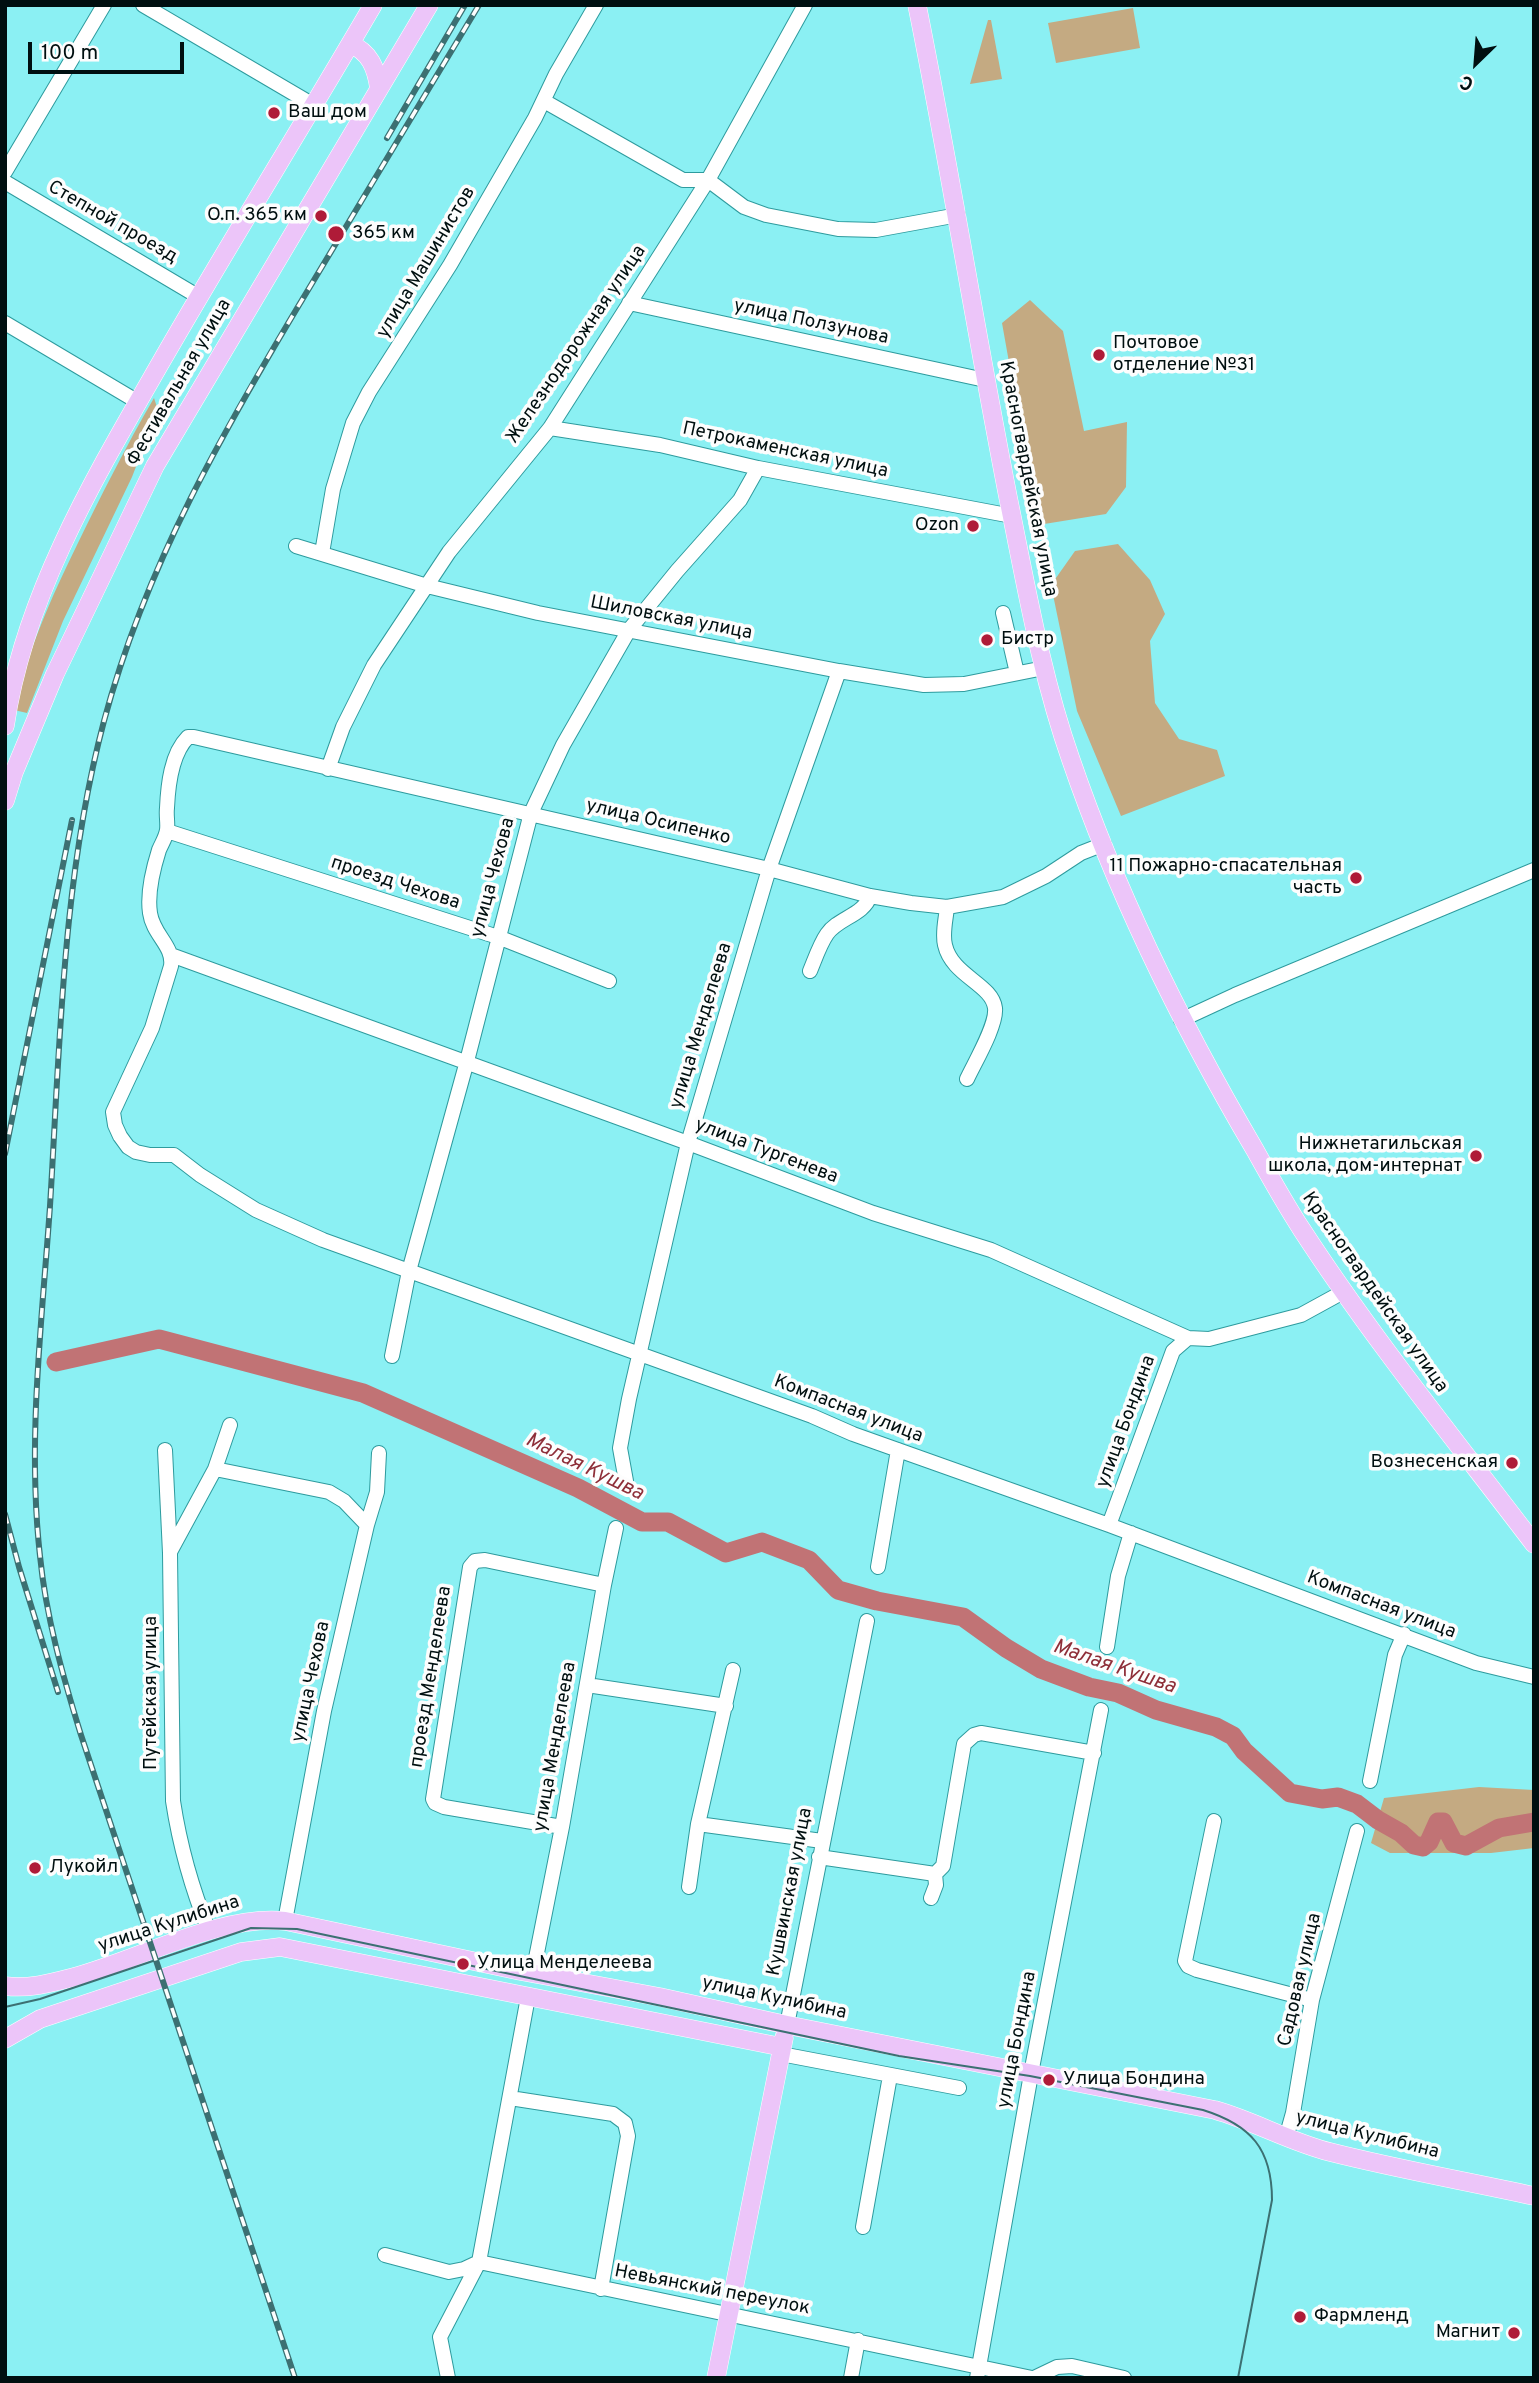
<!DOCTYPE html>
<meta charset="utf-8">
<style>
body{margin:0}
#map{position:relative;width:1539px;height:2383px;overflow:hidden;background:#8bf0f3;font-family:Overpass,sans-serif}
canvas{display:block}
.frame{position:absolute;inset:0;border:7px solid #000f10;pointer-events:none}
.north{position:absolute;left:1441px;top:28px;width:70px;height:70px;-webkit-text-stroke:5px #fdfdfd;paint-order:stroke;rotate:205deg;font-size:19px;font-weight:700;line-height:28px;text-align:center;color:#000f10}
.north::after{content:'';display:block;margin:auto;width:24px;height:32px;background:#000f10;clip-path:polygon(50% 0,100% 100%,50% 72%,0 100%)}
.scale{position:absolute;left:28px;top:42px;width:156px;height:32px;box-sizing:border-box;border:4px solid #000f10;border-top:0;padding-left:9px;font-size:21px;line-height:24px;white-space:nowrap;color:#000f10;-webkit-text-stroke:5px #fdfdfd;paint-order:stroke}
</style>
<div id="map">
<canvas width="1539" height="2383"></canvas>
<div class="frame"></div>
<div class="north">С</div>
<div class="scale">100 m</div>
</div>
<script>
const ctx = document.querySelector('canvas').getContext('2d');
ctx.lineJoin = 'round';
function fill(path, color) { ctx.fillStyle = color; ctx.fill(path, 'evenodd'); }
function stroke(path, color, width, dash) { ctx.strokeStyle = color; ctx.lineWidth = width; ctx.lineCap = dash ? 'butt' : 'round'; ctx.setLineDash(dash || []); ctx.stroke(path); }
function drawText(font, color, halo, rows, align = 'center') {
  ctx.font = font + ' Overpass,sans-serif'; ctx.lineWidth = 7; ctx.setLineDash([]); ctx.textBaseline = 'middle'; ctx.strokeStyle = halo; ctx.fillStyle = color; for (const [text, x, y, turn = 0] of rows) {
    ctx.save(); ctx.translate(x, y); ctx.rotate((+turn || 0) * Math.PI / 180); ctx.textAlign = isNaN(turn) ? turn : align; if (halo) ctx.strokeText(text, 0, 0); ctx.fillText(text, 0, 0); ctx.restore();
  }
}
fill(new Path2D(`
 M1133 8 1140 48 1056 63 1048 23Z
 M988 20H991L1002 79 970 84Z
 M1030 300 1063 331 1084 431 1127 422 1126 487 1106 514 1038 525 1002 323Z
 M154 398 158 410 132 477 63 621 27 713 14 710C27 652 51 598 77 545 101 496 126 446 154 398Z
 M1118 544 1150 580 1165 614 1150 641 1155 703 1179 739 1217 750 1225 776 1121 816 1077 711 1051 585 1075 551Z
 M1479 1787 1534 1790V1848L1491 1853H1390L1371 1843 1384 1798Z`), '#c4aa82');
stroke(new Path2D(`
 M56 1362 159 1339 363 1393 578 1488 642 1522H668L726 1553 762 1542 809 1560 838 1590 877 1601 963 1617 1006 1648 1041 1669 1089 1687 1118 1693 1156 1710 1216 1727 1233 1736 1244 1751 1290 1793 1322 1799 1338 1797 1357 1804 1378 1820 1401 1833 1414 1845 1423 1847 1429 1842 1438 1822H1443L1454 1843 1466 1846 1499 1828 1534 1822`), '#c17375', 19);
const minor = new Path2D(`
 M143 5 315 106
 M544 101 683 180H708L744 207 766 215 838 229 876 230 958 215
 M5 172 104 5
 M5 182 199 297
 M629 303 985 380
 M5 323 138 402
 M550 428 660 445 758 468 1012 516
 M296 546 427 586 538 613 839 671 924 685 964 684 1044 668
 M322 553 333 489 353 423 369 392 450 265 535 118 556 74 596 5
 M1003 613 1017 673
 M328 769 343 727 374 665 449 552 550 428 708 180 805 5
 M167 831 498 937 609 981
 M1104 844 1081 853 1046 876 1003 897 947 907 911 903 870 896 769 869 194 737H188C171 754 168 785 167 808 166 815 168 823 167 830 166 837 162 843 159 850 153 869 147 893 150 913 153 935 174 946 171 966L152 1028 113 1112 115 1125 120 1136 128 1147 136 1152 150 1155H174L200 1175 256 1210 323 1240 812 1416 853 1434 1109 1525 1476 1663 1534 1677
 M947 907C946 919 942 933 945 945 952 976 992 984 995 1008 997 1025 975 1062 967 1079
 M171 955 688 1143 873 1213 991 1250 1188 1338 1209 1339 1301 1315 1343 1292
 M810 971C815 959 820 944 827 934 838 918 864 915 870 896
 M1181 1020 1235 995 1534 870
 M392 1356 409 1271 467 1061 531 813 563 745 629 630 677 571 740 500 758 468
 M165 1450 170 1553 173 1801C180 1847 192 1889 209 1931
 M215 1469 230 1425
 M626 1481 620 1448 629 1399 688 1143 769 869 839 671
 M1109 1525 1173 1351 1188 1338
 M170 1552 215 1469 329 1492 344 1501 367 1525
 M878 1567 898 1450
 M1107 1647 1118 1576 1131 1533
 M587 1685 726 1706
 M1370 1781 1395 1655 1404 1634
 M1214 1821 1185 1961 1188 1966 1197 1970 1312 2000
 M698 1824 822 1841
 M562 1827 444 1807 435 1803 433 1799 470 1567 475 1561 485 1560 604 1585
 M819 1857 935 1874 943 1866 964 1744 974 1735 981 1733 1094 1753
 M689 1887 698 1824 733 1670
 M931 1898 936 1885 935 1874
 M285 1921 324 1711 367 1525 377 1492 379 1453
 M533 1973 562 1827 604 1585 616 1528
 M787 2025 867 1621
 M781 2054 959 2088
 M510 2098 613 2114 625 2123 628 2136 601 2289
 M1286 2138 1293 2113 1312 2000 1357 1831
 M863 2227 890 2076
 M385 2255 449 2272 464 2269 479 2262 1032 2378
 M448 2378 440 2337 479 2262 528 1997
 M851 2378 858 2340
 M977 2378 1033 2063 1101 1710
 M1034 2378 1057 2367 1072 2366 1124 2378`);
const major = new Path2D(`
 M917 5C950 169 976 333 1008 497 1026 585 1041 675 1071 760 1118 897 1182 1026 1255 1150 1270 1177 1285 1204 1302 1230 1373 1339 1455 1440 1534 1544
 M350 44C370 52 376 68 379 88
 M5 726C24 595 96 475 161 362 230 242 303 125 373 5
 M5 801 14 772 55 674 155 466 429 5
 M5 1986C29 1989 51 1983 74 1977 138 1960 221 1914 285 1921L520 1971 660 1997 787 2025 1215 2110C1254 2121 1290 2142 1330 2152 1397 2169 1466 2181 1534 2196
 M5 2039 40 2019 241 1952 280 1947 782 2047
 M716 2378 784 2038`);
stroke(minor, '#2e9b9e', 16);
stroke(major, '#fff', 19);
stroke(minor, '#fff', 14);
stroke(major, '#ecc5f9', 18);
stroke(new Path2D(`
 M5 2007 40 1999 251 1928 297 1929 899 2056 1030 2076 1203 2110C1251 2125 1272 2149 1272 2200L1238 2378`), '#3c7072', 2);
const rail = new Path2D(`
 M387 138 465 5
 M5 1154 72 820
 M5 1514 19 1567 58 1692
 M295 2378 81 1735C63 1677 46 1617 40 1556 27 1440 42 1322 50 1206 60 1045 62 879 104 721 146 564 225 428 308 290 365 195 422 100 479 5`);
stroke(rail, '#3c7072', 6);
stroke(rail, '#fdfdfd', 3.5, [10]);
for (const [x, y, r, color] of [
 [274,113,7,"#af1b38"],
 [321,216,7,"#af1b38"],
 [336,234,9,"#af1b38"],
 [1099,355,7,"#af1b38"],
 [973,526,7,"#af1b38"],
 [987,640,7,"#af1b38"],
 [1356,878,7,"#af1b38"],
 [1476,1156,7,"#af1b38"],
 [1512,1463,7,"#af1b38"],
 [35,1868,7,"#af1b38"],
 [463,1964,7,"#af1b38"],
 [1049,2080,7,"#af1b38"],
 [1300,2317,7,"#af1b38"],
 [1514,2333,7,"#af1b38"]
]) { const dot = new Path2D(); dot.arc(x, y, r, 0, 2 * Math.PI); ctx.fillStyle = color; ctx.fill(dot); stroke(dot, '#fdfdfd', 2.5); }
drawText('19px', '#000f10', '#fdfdfd', [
 ["Ваш дом",288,113],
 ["О.п. 365 км",307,216,"right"],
 ["365 км",352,234],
 ["Почтовое",1113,344],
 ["отделение №31",1113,366],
 ["Ozon",959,526,"right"],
 ["Бистр",1001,640],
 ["11 Пожарно-спасательная",1342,867,"right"],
 ["часть",1342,889,"right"],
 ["Нижнетагильская",1462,1145,"right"],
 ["школа, дом-интернат",1462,1167,"right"],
 ["Вознесенская",1498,1463,"right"],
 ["Лукойл",49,1868],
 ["Улица Менделеева",477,1964],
 ["Улица Бондина",1063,2080],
 ["Фармленд",1314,2317],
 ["Магнит",1500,2333,"right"]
], 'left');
drawText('19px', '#000f10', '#fdfdfd', [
 ["Степной проезд",112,223,30],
 ["улица Машинистов",427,263,-59],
 ["улица Ползунова",811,323,12],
 ["Железнодорожная улица",577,345,-56],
 ["Фестивальная улица",180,383,-60],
 ["Петрокаменская улица",785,451,12],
 ["Красногвардейская улица",1027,479,79],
 ["Шиловская улица",671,619,11],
 ["улица Осипенко",658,823,13],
 ["улица Чехова",494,878,-75],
 ["проезд Чехова",395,884,18],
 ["улица Менделеева",702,1026,-73],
 ["улица Тургенева",766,1152,21],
 ["Красногвардейская улица",1374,1293,55],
 ["Компасная улица",848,1410,21],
 ["улица Бондина",1127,1422,-70],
 ["Компасная улица",1381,1606,21],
 ["проезд Менделеева",432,1677,-81],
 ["улица Чехова",312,1682,-78],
 ["Путейская улица",152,1693,-90],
 ["улица Менделеева",556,1747,-80],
 ["Кушвинская улица",791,1892,-79],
 ["улица Кулибина",169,1925,-18],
 ["Садовая улица",1301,1980,-77],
 ["улица Кулибина",774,1999,12],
 ["улица Бондина",1018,2040,-79],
 ["улица Кулибина",1367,2136,14],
 ["Невьянский переулок",712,2291,11]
]);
drawText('italic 21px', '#8e2f39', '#fdfdfd', [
 ["Малая Кушва",584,1468,26],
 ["Малая Кушва",1114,1668,19]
]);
</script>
